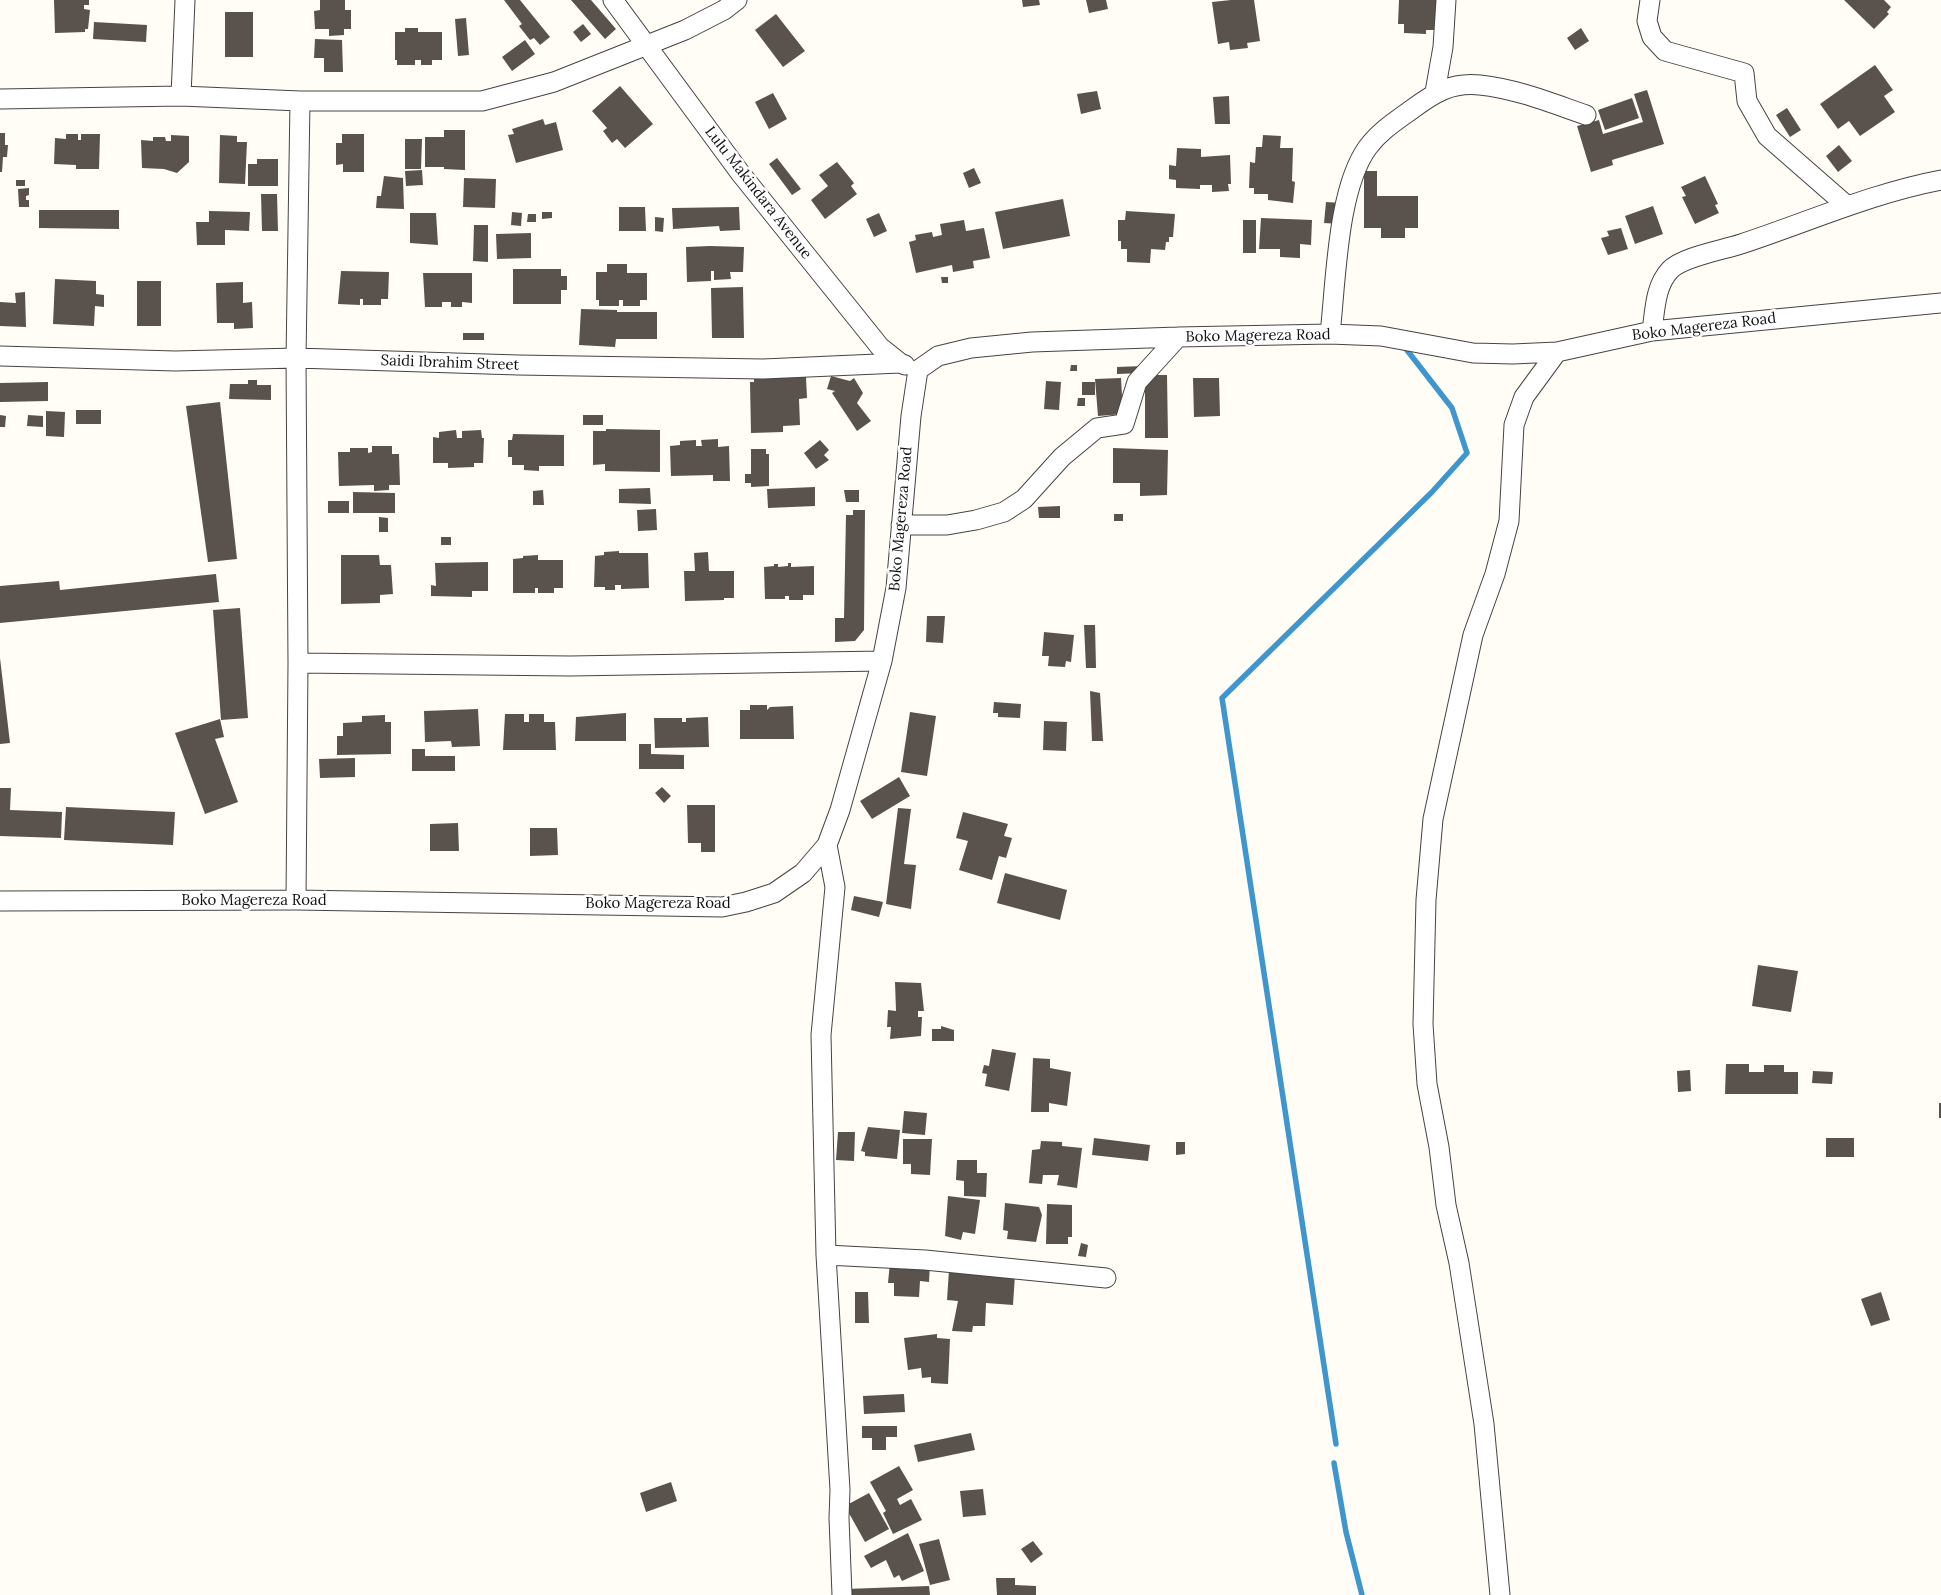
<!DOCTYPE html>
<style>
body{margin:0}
canvas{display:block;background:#fffdf5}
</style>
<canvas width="1941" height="1595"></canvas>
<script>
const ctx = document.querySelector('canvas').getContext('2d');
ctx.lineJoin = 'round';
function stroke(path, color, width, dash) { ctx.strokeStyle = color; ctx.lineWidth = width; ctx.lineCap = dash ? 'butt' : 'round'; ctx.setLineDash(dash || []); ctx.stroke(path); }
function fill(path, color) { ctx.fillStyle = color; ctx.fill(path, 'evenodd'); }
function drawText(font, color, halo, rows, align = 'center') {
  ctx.font = font + ' Lora,serif'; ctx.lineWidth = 5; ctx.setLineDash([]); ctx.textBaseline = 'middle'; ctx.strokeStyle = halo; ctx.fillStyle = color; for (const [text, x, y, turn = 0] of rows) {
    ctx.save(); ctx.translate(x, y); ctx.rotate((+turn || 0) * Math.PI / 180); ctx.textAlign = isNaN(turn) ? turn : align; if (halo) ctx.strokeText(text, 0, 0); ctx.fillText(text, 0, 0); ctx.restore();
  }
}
stroke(new Path2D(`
 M1336 1444 1222 698 1432 492 1467 453 1452 408 1403 345
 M1334 1463 1346 1532 1362 1595`), '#3f96cf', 5.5);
fill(new Path2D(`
 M54 0H89V5H84V9L90 10 88 29H85V32L55 33Z
 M320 0H345V10H351V29H344V35L329 36V29H315L314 11 320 10Z
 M504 0H520L550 37 540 45 534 38 530 40 519 26 522 24Z
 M571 0H591L616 29 605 39Z
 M1022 0H1039L1040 5 1023 7Z
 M1086 0H1106L1108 9 1089 13Z
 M1231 0H1254L1260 41 1247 43 1248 48 1230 50 1229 42 1218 44 1212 2Z
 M1399 0H1442L1440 30H1426V34L1404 33V24H1398Z
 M1844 0H1884L1891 7 1887 12 1889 14 1874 29Z
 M225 12H253V57H225Z
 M776 14 805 51 783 67 755 30Z
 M466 18 469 55 458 56 455 19Z
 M94 22 147 25 146 42 93 39Z
 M583 24 591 34 581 42 573 32Z
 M405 28H418V32H442V60H432V65H421V60H415V65H397V60H395V32H405Z
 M1581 28 1589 41 1575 50 1567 38Z
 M315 39 342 40 343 72H324V58H314Z
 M525 40 535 54 512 71 502 57Z
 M1875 65 1893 90 1884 96 1895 112 1860 136 1849 121 1838 129 1820 104Z
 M620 86 653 124 625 148 617 139 612 143 603 131 607 128 592 111Z
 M1647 90 1664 144 1612 160 1613 165 1591 172 1577 126 1599 120 1603 134 1643 122 1634 94Z
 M1097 91 1101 109 1081 114 1077 94Z
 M773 93 787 119 769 129 755 102Z
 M1229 96 1230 124H1215L1213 97Z
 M1632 98 1639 118 1605 130 1598 110Z
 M1787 108 1801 130 1790 137 1776 115Z
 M543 119 545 125 556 122 563 150 516 163 508 135 514 134 512 129Z
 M444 130H465V170L444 169V167H425V137H444Z
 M0 133H5V145H8L7 157H3L2 172H0Z
 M66 134H78V140H81V134H100L99 169H76V165L54 164 55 138 66 139Z
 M342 134H364V172H343V164L336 165V143H342Z
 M171 135 189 136V162L177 173 164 169 142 168 141 140 153 141V137H165L166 141H171Z
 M220 135 237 136V142H247L245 184 219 183Z
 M1263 135 1281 136 1280 148H1293L1292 181 1295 182 1293 203 1268 200V194H1254V188H1249L1250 162 1255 163 1256 147H1262Z
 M405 139H422L421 169H405Z
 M1839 145 1852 161 1838 172 1826 156Z
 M1177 148 1201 149V157L1230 155 1231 184H1228L1229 191 1212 192V185H1200V189L1176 188V180L1169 179V165L1176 166Z
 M777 158 801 189 792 195 769 164Z
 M257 159H278V186H248V164H257Z
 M837 162 854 183 851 186 857 194 825 219 811 200 828 186 819 175Z
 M974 168 981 183 969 188 963 173Z
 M422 170 423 185 406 186 405 171Z
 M1364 171H1377V196H1418V228H1405V238H1381V228H1364Z
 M384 176 403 178 404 209 376 208 377 196H381Z
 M1705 176 1718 204 1715 205 1719 213 1695 224 1682 197 1686 196 1681 187Z
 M464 178 496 179 495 208 463 207Z
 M16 180H25V186H16Z
 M29 188V195L26 196V200H29V207H19L18 189Z
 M261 194H277L278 231H262Z
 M1063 199 1070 236 1003 249 995 212Z
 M1326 202 1341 203 1339 224 1324 223Z
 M1653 206 1663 234 1635 244 1625 216Z
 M619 207H645L646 231H619Z
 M739 207 740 230 720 231 719 226 673 229 672 208Z
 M39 210H119V229L39 228Z
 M209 211 250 212 249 231 225 230V245H197L196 222H209Z
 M1126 211 1175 214 1173 237H1169V242H1166L1165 250 1151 249 1150 263 1127 262V249H1121V241H1118V220H1125Z
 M512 212 522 213 521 226 511 225Z
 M542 212H552V218L542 219Z
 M410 213H436L438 245 410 243Z
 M879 213 887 231 874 237 866 219Z
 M528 214H536V222H527Z
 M655 217 664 218 663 232 655 231Z
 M1261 218 1312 220 1311 245 1300 244V258L1280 257V249H1259Z
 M964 220 966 231 984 228 990 258 973 261 974 268 953 272 952 265 916 273 909 242 916 240 915 235 932 232 933 237 942 235 940 224Z
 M1243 220H1256V253H1243Z
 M474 225H488V262L473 261Z
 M1621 228 1628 249 1608 255 1601 238 1609 236 1607 231Z
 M531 233V258L497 259 496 234Z
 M710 246 744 247 743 272H730L731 279 714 280V271H711V281L687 282 686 247Z
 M607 264H627V273H647V300H640V306H623V300H619V306H599V300H596V272H607Z
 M513 269H561V276H567V290H561V304H513Z
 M341 271 389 272 388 299H381V305H363V299H360V305L338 304Z
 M423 273H472V303L462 302V307H451V302H442V307H425Z
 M941 277H948V283H942Z
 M55 279 96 281V294L104 295V307L95 306 94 326 53 324Z
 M137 281H161V326H137Z
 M243 282V303L252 302 253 328 234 329V323H217L216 283Z
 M743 287 744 338H712L711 288Z
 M25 292 26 327 0 326V302L16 303 15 293Z
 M581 309 617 310V312H657V339H616L615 347 579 345Z
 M463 333H484V340H463Z
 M1071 365H1077V371H1070Z
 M1143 366V373L1117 374V367Z
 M1145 375H1167L1168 438H1145Z
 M831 376 850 381 854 378 863 393 857 403 871 421 857 431 832 393 835 391 827 389Z
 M806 377 807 398 799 399 800 425 783 426V432L751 433 750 382H754V379Z
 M1121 378 1123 414 1098 416 1095 379Z
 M1193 378H1219L1220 416 1194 417Z
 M248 380H257V385H271V400L229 399 230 384H248Z
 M1046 381 1061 382 1059 410 1044 409Z
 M48 382V401L0 402V383Z
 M1082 382H1095V395H1082Z
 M1078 398H1085V406H1077Z
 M220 402 237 559 208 562 186 406Z
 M76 410H101V424H76Z
 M46 411 65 412 64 437 46 436Z
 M0 415 6 416 5 427H0Z
 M28 415 43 416V427L27 426Z
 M583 415H603V425H583Z
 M606 429 660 430V472L605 471V464L593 465V431H606Z
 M456 430 457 438H462V431L481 430 482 438H484L483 463H474V467L448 468V463H433V437L439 438V432Z
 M513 434 564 435V466H539V471L524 470V465H512V457H508V440H512Z
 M718 439V447L729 446 730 481H713V475L671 476 670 446 680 445V441L696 440V446H702L701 440Z
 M820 440 829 450 824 455 829 460 816 469 804 453Z
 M372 446H392V454H399L400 485H389V490L374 491V485L339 486 338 452H350V448H368V453L372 452Z
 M1113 448 1168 450 1167 495 1140 496V483H1113Z
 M751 449H766V454H769V486L751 487V483H745V474H751Z
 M815 487V506L768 508 767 489Z
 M650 488 651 504 619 503V489Z
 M543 490 544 505H533V491Z
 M844 490H859V502H846Z
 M353 492 395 493V513H353Z
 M328 501H349V513H328Z
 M1060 506V518H1039L1038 507Z
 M656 509 657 530 638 531 637 510Z
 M853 510H865L864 630 855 641 835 642V618H844L846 515H853Z
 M1114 514H1123V521H1114Z
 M379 517 388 518V532H379Z
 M441 537H451V545H441Z
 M619 551V553H648L649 588 621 589V585H615V590H605V587H594L595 556 604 555V552Z
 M708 552 709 571H734V598H724V600L685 601 684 571H695L694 553Z
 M341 555H379L380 565H391L393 594 380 595V603L341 604Z
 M538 555V560H563V588H554V593H538V588H535V593H513V559L523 558V556Z
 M488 562V591H472V597L431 596V585L436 586 435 563Z
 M788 563H791V567L814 566V595H803V600H789V596H785V599H765L764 567 774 566V564H778V567L788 566Z
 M216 574 219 602 0 623V586L59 581 60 590Z
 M240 608 248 718 221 720 213 610Z
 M927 616H945L943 643 926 642Z
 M1084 625H1095L1096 668H1086Z
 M1044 632 1074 635 1071 662 1066 661 1065 667 1048 666 1049 656H1042Z
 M0 658 10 743 0 744Z
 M1090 691 1100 693 1103 741H1092Z
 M994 702 1021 704 1020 718 998 717V713H993Z
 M750 705H767V710L770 707 793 706 794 739H740V710H750Z
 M478 709 480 746 452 747 451 741 425 742 424 711Z
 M910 712 936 716 927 776 901 772Z
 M626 713V741H575L576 717Z
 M505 714H524V722H529V714H544V722H555L556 750H503Z
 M385 715V722H391V754L337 755V736H343V723L362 722V716Z
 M708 717 709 747 655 748 654 718H682V722H686V718Z
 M220 719 224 737 215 739 238 802 205 814 175 733Z
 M1044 721 1067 722 1066 751 1043 750Z
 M639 744H651V754L684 755V769H639Z
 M412 749H425V756H455V771H412Z
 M355 758V777L320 778 319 759Z
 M899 777 910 796 872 819 860 801Z
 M662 787 671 796 664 803 655 793Z
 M0 788H11L10 810 62 812 61 838 0 836Z
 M687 805H715V852H701V843H688Z
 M66 807 175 812 173 845 64 840Z
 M898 808 911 809 904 864 916 865 911 909 886 904Z
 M963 812 1008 824 1004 836 1012 838 1006 858 999 856 992 880 959 870 968 841 956 838Z
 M458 823 459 851H430V824Z
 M530 828H557L558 855 530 856Z
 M1005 873 1067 890 1060 920 997 903Z
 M854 896 883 902 879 917 851 910Z
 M1758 965 1798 971 1791 1012 1752 1006Z
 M895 982 921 983 924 1011H918V1017H922L921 1036 890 1039 891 1027H887L888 1010 896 1011Z
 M941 1026 954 1030V1041H932V1029H941Z
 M992 1049 1016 1053 1009 1091 985 1086 987 1074 982 1073 984 1065 989 1066Z
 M1033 1058 1050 1059V1068L1071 1072 1067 1106 1049 1103V1112H1031Z
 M1726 1064H1749V1072H1764V1065H1784V1072H1798V1094H1725Z
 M1690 1070 1691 1091 1678 1092 1677 1071Z
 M1813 1071 1833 1072 1832 1084 1812 1083Z
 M1939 1103H1941V1118H1939Z
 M904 1111 927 1113 925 1135 902 1133Z
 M868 1127 900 1130 897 1159 865 1156V1152L861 1151Z
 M838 1132H855L854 1161 836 1160Z
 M1094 1138 1150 1145 1148 1161 1092 1155Z
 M1826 1138H1854V1157H1826Z
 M903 1139H932L930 1175 911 1174V1164H903Z
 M1041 1141 1062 1142V1146L1082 1148 1077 1188 1057 1185 1059 1175H1043L1042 1184 1029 1183 1032 1150 1040 1149Z
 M1176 1142H1185V1154L1176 1155Z
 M957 1160H977V1173H987L986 1197 964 1196V1181L956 1180Z
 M948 1196 980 1200 975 1234 963 1232 961 1240 945 1236Z
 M1005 1203 1039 1207 1042 1215 1036 1242 1007 1239 1008 1231 1003 1230Z
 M1047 1204 1072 1205V1237H1068V1244H1046Z
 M1081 1243 1088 1245 1086 1257 1078 1256Z
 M890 1262 930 1264 929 1282 920 1281 919 1297 894 1296V1283H888Z
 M949 1270 1015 1275 1013 1305 986 1303 985 1326H973L972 1332 952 1331 958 1301 947 1300Z
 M855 1292H868L869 1323H855Z
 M1881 1292 1890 1320 1871 1326 1861 1299Z
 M937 1334V1338L950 1339 948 1384 931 1383V1377L922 1378 921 1368 908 1370 904 1338Z
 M904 1394 905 1412 864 1414 863 1396Z
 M862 1426H897V1437H886V1450H872V1438H862Z
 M971 1433 975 1450 918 1462 914 1445Z
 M899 1466 913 1490 897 1499 900 1505 911 1499 922 1520 893 1534 883 1513 886 1511 870 1482Z
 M671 1482 677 1501 646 1512 640 1493Z
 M983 1489 986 1515 963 1517 960 1491Z
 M869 1493 889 1529 865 1542 845 1506Z
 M908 1533 924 1571 902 1581 899 1575 894 1578 886 1560 871 1568 864 1556Z
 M939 1539 950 1580 930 1585 919 1544Z
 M1033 1541 1043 1554 1031 1563 1021 1549Z
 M996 1578H1015V1585L1036 1586V1595H997Z
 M929 1586 930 1595H847L846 1589Z`), '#5a524d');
const minor = new Path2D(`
 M613 0 741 174 880 347 900 363 905 365
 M1650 0 1647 21 1652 37 1665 51 1744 73 1747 101 1767 136 1846 205
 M1435 92 1443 47 1446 0
 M181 96 185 0
 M0 99 181 96 300 101H482L554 82 685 30 724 10 737 0
 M1652 331C1655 310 1655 286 1670 270 1682 257 1723 250 1741 244 1808 222 1872 193 1941 180
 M1330 334C1336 282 1337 189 1368 147 1380 131 1396 121 1411 110 1434 93 1451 82 1480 85 1517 89 1551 103 1586 115
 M0 356 175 361 296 358 518 365 763 369 900 363
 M901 525H947L976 520 1004 512 1024 499 1062 457 1097 428 1124 424 1137 382 1178 337
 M298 663 570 666 882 661
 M827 845 835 887 821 1035 826 1255 840 1490 839 1518 842 1595
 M296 900 298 663 296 358 300 101
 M0 901 296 900 722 907 746 902 774 893 803 873 827 845 840 810 882 661 896 588 911 416 918 370 938 356 971 348 1032 342 1178 337 1330 334 1381 336 1473 353 1513 354 1557 352 1652 331 1941 303
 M826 1255 925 1260 1106 1278
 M1500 1595 1484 1424 1459 1263 1446 1205 1439 1147 1427 1084 1423 1024 1426 900 1433 819 1473 635 1495 574 1509 521 1514 425 1524 397 1557 352`);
stroke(minor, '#444', 21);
stroke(minor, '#fff', 19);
drawText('15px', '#111', '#fff', [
 ["Lulu Makindara Avenue",758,193,52],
 ["Boko Magereza Road",1704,327,-7],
 ["Boko Magereza Road",1258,336,-1],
 ["Saidi Ibrahim Street",450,363,2],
 ["Boko Magereza Road",901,519,-85],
 ["Boko Magereza Road",254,901],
 ["Boko Magereza Road",658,904]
]);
</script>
